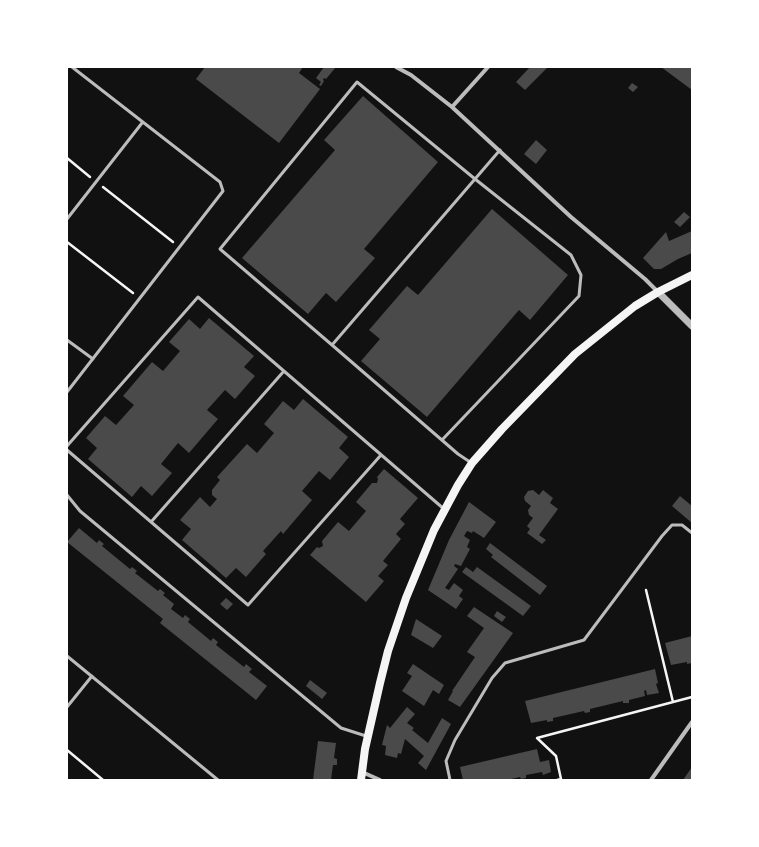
<!DOCTYPE html>
<style>
body{margin:0}
#map{position:relative;width:759px;height:847px;overflow:hidden;background:#111;font-family:Bitter,serif}
canvas{display:block}
.frame{position:absolute;inset:0;border:68px solid #fff;pointer-events:none}
</style>
<div id="map">
<canvas width="759" height="847"></canvas>
<div class="frame"></div>
</div>
<script>
const ctx = document.querySelector('canvas').getContext('2d');
ctx.lineJoin = 'round';
function fill(path, color) { ctx.fillStyle = color; ctx.fill(path, 'evenodd'); }
function stroke(path, color, width, dash) { ctx.strokeStyle = color; ctx.lineWidth = width; ctx.lineCap = dash ? 'butt' : 'round'; ctx.setLineDash(dash || []); ctx.stroke(path); }
fill(new Path2D(`
 M205 67H303L299 73 320 89 279 143 196 79Z
 M324 67H336L326 79 324 78 323 80 324 81 321 86 319 85 321 82 316 78Z
 M530 67H548L525 90 516 82Z
 M661 67H692V90Z
 M632 83 638 87 633 92 628 88Z
 M363 96 438 162 364 249 375 258 336 302 326 293 308 314 242 258 335 150 324 140Z
 M536 140 547 150 536 164 524 154Z
 M492 209 568 275 530 320 519 310 427 417 361 361 380 339 369 330 407 286 418 295Z
 M684 212 690 217 680 227 674 222Z
 M692 231V253L678 259 661 269H654L643 258 666 232 669 241Z
 M209 318 254 356 244 367 255 376 235 399 225 390 207 410 218 419 189 453 178 443 161 464 172 473 152 496 141 486 132 497 88 459 97 448 86 438 105 416 116 425 134 405 123 396 152 362 163 371 180 351 169 342 189 319 200 329Z
 M303 399 348 437 339 448 349 457 330 480 319 471 302 491 312 500 283 534 281 531 263 551 266 554 246 577 236 568 226 578 182 540 191 529 180 520 200 497 210 507 217 499 212 495V490L220 480 217 477 247 444 257 453 274 433 264 424 283 401 294 410Z
 M384 469 418 498 400 519 405 524 396 534 401 539 383 561 388 565 378 576 384 581 366 602 310 555 317 547 319 548 323 546 322 541 338 522 349 531 366 511 356 502 372 483H377L378 479 377 477Z
 M533 490 539 495 543 490 553 498 550 503 558 509 539 535 546 540 542 544 527 533 530 529 527 526 533 518 529 515 528 510 531 506 525 501 524 497 528 491Z
 M680 496 692 506V523L672 506Z
 M469 502 496 522 484 538 473 531 472 533 467 531 464 536 470 540 467 547 470 549 461 566 455 564 454 566 458 569 445 588 449 590 454 583 463 590 459 596 463 599 456 609 428 590 449 540Z
 M79 528 97 543 99 540 104 544 102 546 130 569 132 567 137 571 135 573 158 591 160 589 165 593 163 595 174 604 171 609 183 618 185 615 190 619 188 622 211 641 213 638 218 642 216 645 244 667 246 664 252 669 249 672 267 686 256 700 160 623 163 619 67 542Z
 M490 543 547 586 540 595 491 557 493 555 486 549Z
 M466 567 473 572 477 567 531 606 523 616 462 572Z
 M226 598 233 604 227 610 220 604Z
 M474 607 513 633 460 707 448 700 453 691H452L475 657 467 652 484 628 467 616Z
 M497 611 506 617 502 622 494 616Z
 M416 619 442 636 433 648 411 635Z
 M692 636V663L687 664V662L671 665 665 643Z
 M413 664 444 685 439 694 433 690 424 706 402 691 412 676 407 673Z
 M655 669 658 683 656 684 659 693 647 695 646 690 644 691 645 696 629 700V703H623V701L590 709V712L585 713 584 711 553 718V721L547 722V720L531 723 525 701Z
 M310 680 327 693 322 699 306 686Z
 M407 707 415 714 407 723 414 728 412 730 428 743 442 718 451 724 426 770 418 763 424 756 405 739 401 754 398 753 397 758 385 755 386 746 382 745 387 725 390 728Z
 M318 741 336 743 334 758 337 759V765H333L331 780H313Z
 M537 749 540 762 549 760 551 772 543 775 542 772 526 775V778L521 779 520 777 507 780H463L460 767Z
 M692 767V780H683Z`), '#4a4a4a');
stroke(new Path2D(`
 M67 158 90 177
 M103 187 173 242
 M67 242 133 293
 M646 590 673 702
 M67 750 103 780
 M557 780 561 779 556 756 537 738 692 697`), '#f5f5f5', 2.5);
stroke(new Path2D(`
 M67 219 142 123
 M67 340 93 359
 M332 345 220 249 357 82 475 179 571 255 581 275 579 296 442 440
 M67 392 223 191 220 182 72 67
 M67 446 198 297 444 509
 M67 450 248 605 381 455
 M470 462 458 454 332 345 500 150
 M67 495 80 511 341 728 366 736
 M151 522 284 371
 M67 656 218 780
 M67 707 92 676
 M450 780 446 761 455 740 492 678 505 663 584 640 662 536 672 525H682L692 533`), '#bcbcbc', 3);
stroke(new Path2D(`
 M396 67 411 75 452 107 571 217 645 279 658 292
 M452 107 488 67
 M362 772 380 780
 M651 780 692 722`), '#bcbcbc', 4);
stroke(new Path2D(`
 M658 292 692 326`), '#bcbcbc', 7);
stroke(new Path2D(`
 M361 780 365 749 380 683 388 651 406 598 434 530 458 485 472 463 502 429 575 354 635 306 658 292 692 275`), '#f5f5f5', 8);
</script>
